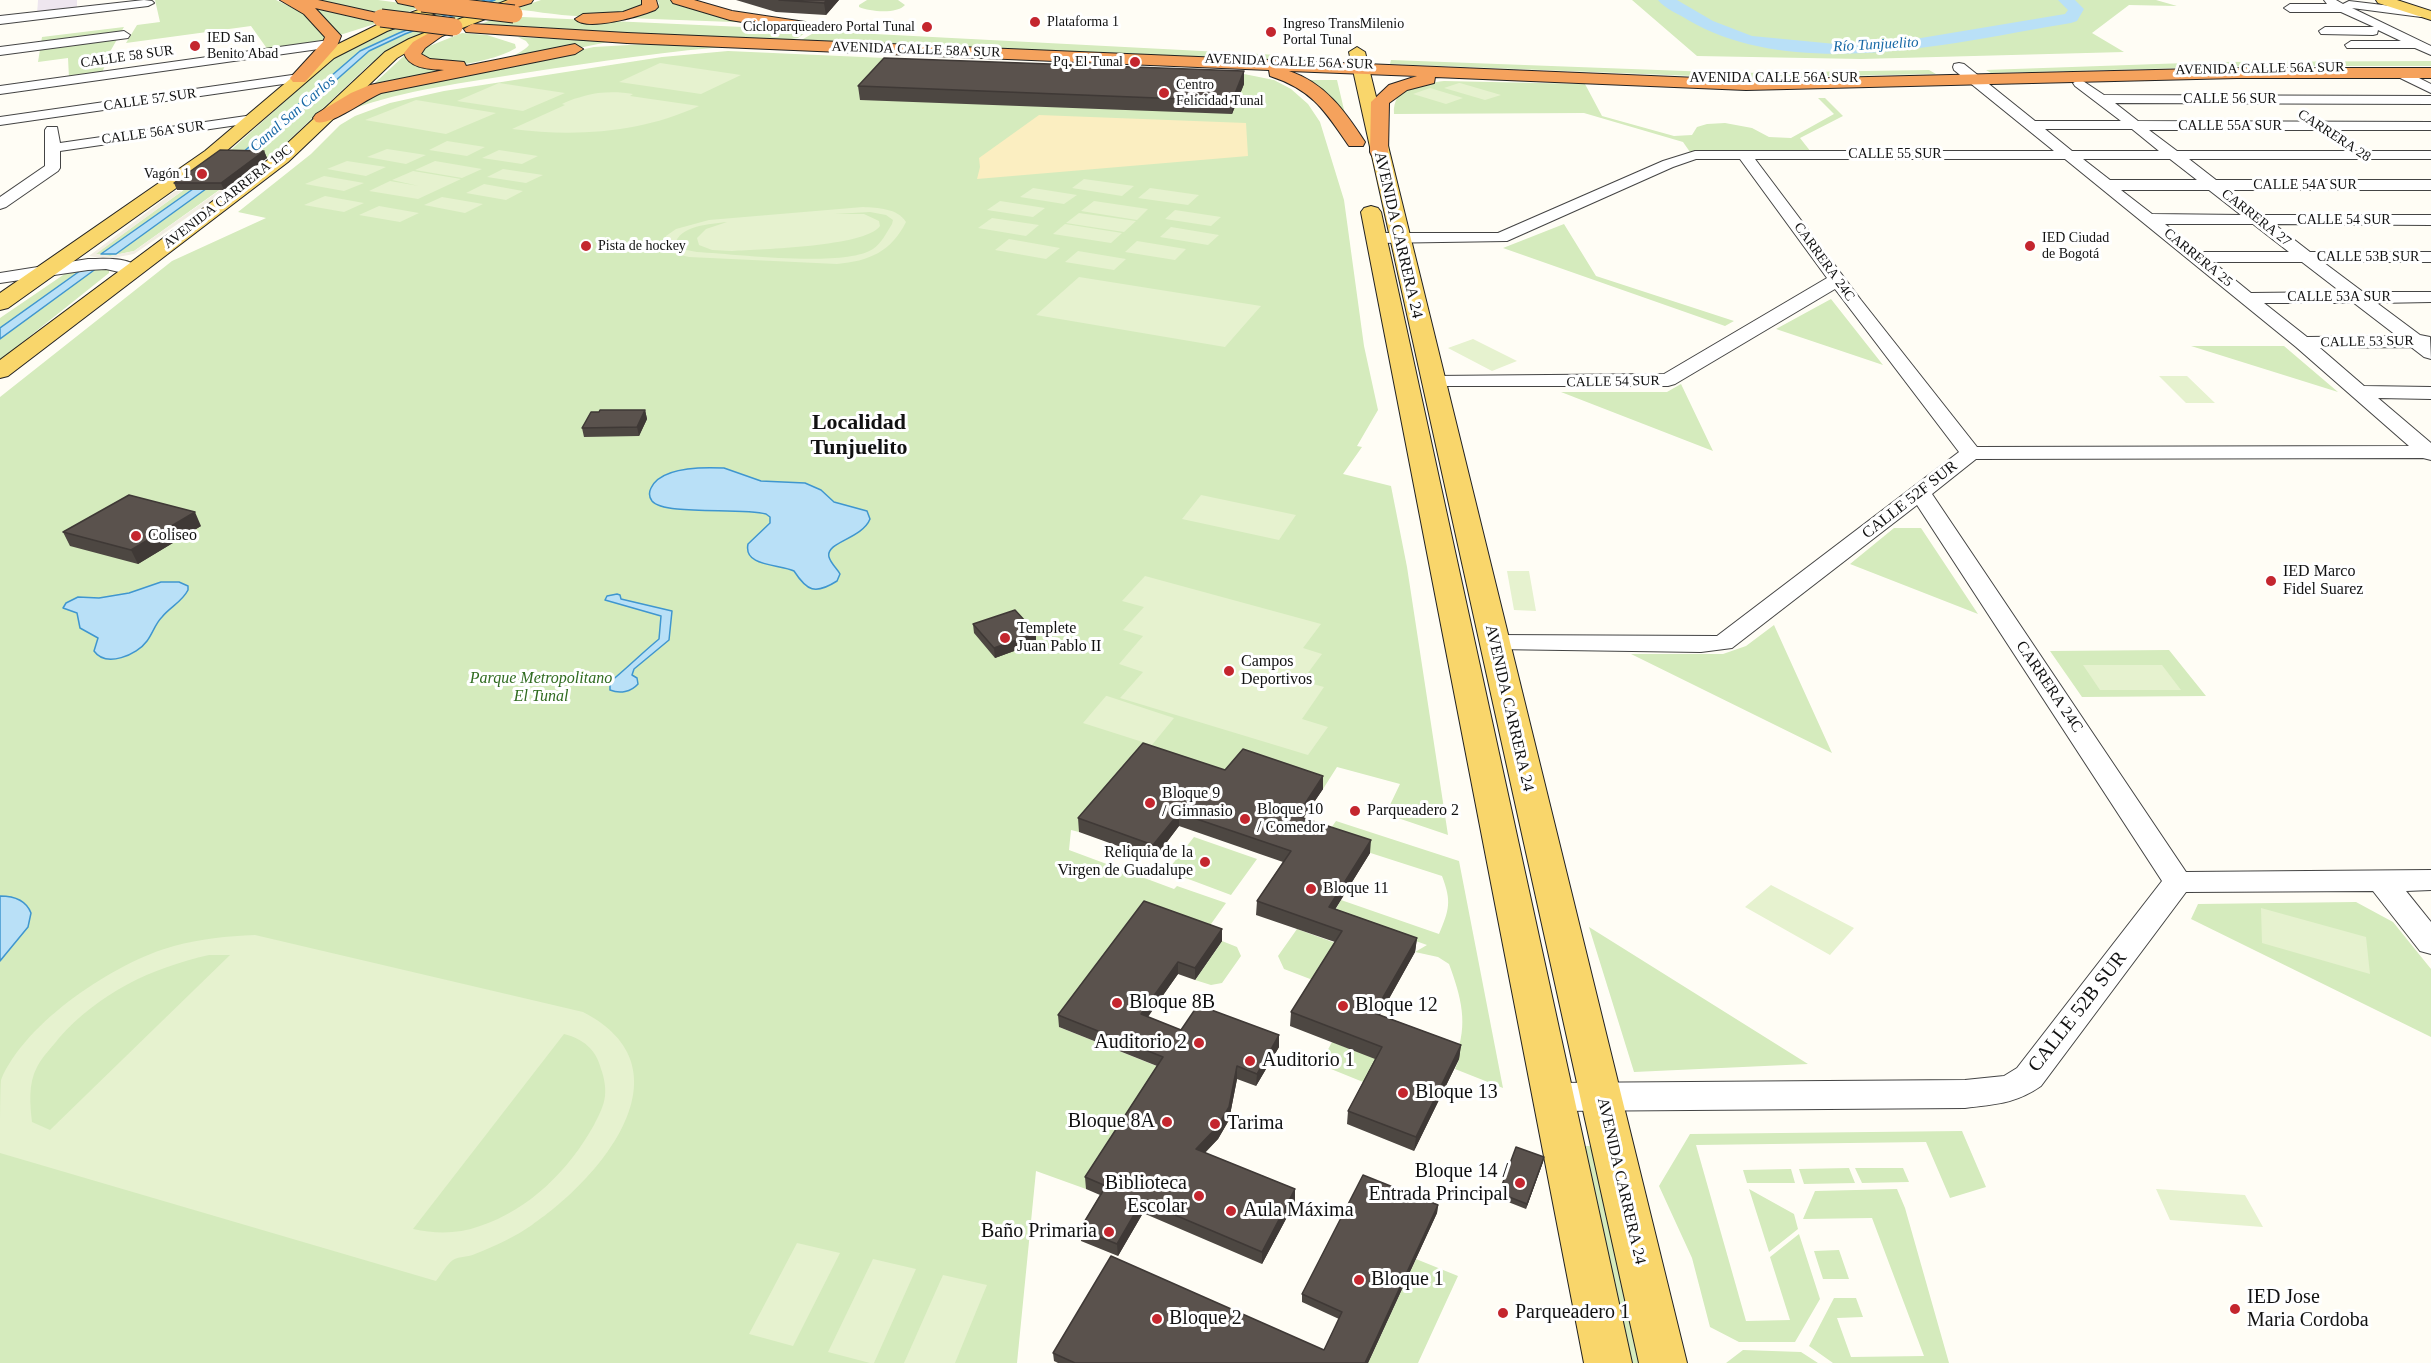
<!DOCTYPE html>
<meta charset="utf-8">
<style>
body{margin:0}
canvas{display:block;background:#fffdf5}
</style>
<canvas width="2431" height="1363"></canvas>
<script>
const ctx = document.querySelector('canvas').getContext('2d');
ctx.lineJoin = 'round';
function fill(path, color) { ctx.fillStyle = color; ctx.fill(path, 'evenodd'); }
function stroke(path, color, width, dash) { ctx.strokeStyle = color; ctx.lineWidth = width; ctx.lineCap = dash ? 'butt' : 'round'; ctx.setLineDash(dash || []); ctx.stroke(path); }
function drawText(font, color, halo, rows, align = 'center') {
  ctx.font = font + ' "Times New Roman",serif'; ctx.lineWidth = 6; ctx.setLineDash([]); ctx.textBaseline = 'middle'; ctx.strokeStyle = halo; ctx.fillStyle = color; for (const [text, x, y, turn = 0] of rows) {
    ctx.save(); ctx.translate(x, y); ctx.rotate((+turn || 0) * Math.PI / 180); ctx.textAlign = isNaN(turn) ? turn : align; if (halo) ctx.strokeText(text, 0, 0); ctx.fillText(text, 0, 0); ctx.restore();
  }
}
fill(new Path2D(`
 M38 0H77V10L37 15Z`), '#eee6ef');
fill(new Path2D(`
 M155 0H276L304 13 326 33 325 42 268 50 251 26 126 43 137 25 160 22Z
 M314 0H378L423 6 398 16Z
 M469 0H509L387 52 369 65 271 157 264 158 134 251 110 256 95 254 228 158H222L332 59C374 32 422 17 469 0Z
 M541 0H646L647 5C608 25 557 14 515 9Z
 M657 0H671L759 23 626 18 657 8 659 3Z
 M867 0H898L905 5C897 14 871 12 859 7V5Z
 M1632 0H2156L2177 6 2129 5 2092 33 2124 52 1861 59 1697 56Z
 M311 6 381 22 340 35Z
 M501 16 809 30 798 38 785 40 476 26Z
 M124 27 111 50 102 73 69 78 68 58 38 62 42 37Z
 M817 31 1317 57 1315 61 798 42Z
 M462 33 487 35 515 44 516 48C499 59 451 70 432 63 427 61 421 55 417 51Z
 M518 37 613 41 366 91 406 54C424 58 443 65 462 66 479 68 519 58 529 45L526 41Z
 M646 44 743 46C669 50 597 62 524 73 465 83 406 89 350 110L365 96 594 47Z
 M728 51 1244 74 1274 80 1291 89 1308 104 1320 122 1344 200 1364 346 1378 410 1357 446 1362 447 1343 474 1391 486 1407 567 1448 835 1392 816 1389 807 1400 784 1337 767 1323 789 1243 762 1225 784 1144 756 1079 832 1071 830 1069 850 1174 889 1177 886 1226 903 1206 931 1059 1027 1164 1069 1086 1189 1036 1171 1017 1363H0V397L172 261 266 218 238 212 311 154 340 125 355 116 390 103 444 91 662 57Z
 M1391 60 1738 73 1929 70 1936 74 1743 78 1390 64Z
 M2431 61V66H2264L1991 73 1986 70 2215 62Z
 M1307 80H1337L1345 114 1328 95Z
 M1444 81 1585 84 1602 116 1674 136 1692 135 1697 127 1707 124 1725 123 1752 128 1769 137 1791 138 1834 114 1818 98H1825L1843 116 1800 138 1811 152H1690L1683 142 1584 113 1394 114C1392 86 1421 84 1444 81Z
 M1564 224 1596 276 1734 321 1725 326 1503 248Z
 M106 268 109 269V273L0 360V318L69 271Z
 M1831 299 1883 365 1776 329Z
 M2191 346H2284L2338 392Z
 M1681 384 1713 451 1561 392H1667Z
 M1894 528H1921L1978 614 1850 564Z
 M1774 625 1832 753 1631 654H1723L1746 646Z
 M2169 650 2206 696 2082 697 2050 651Z
 M1336 821 1459 861 1503 1088 1455 1069 1459 1059 1455 1058C1469 1024 1461 997 1449 964L1438 957 1415 952 1427 945 1334 912 1341 900 1439 934C1449 910 1452 902 1442 876L1324 838Z
 M1194 837 1257 859 1231 895 1167 871Z
 M2356 902 2393 922 2431 969V1037L2191 919 2198 904Z
 M1589 927 1808 1064 1634 1072Z
 M1297 929 1341 945 1318 982 1284 969 1278 956Z
 M1222 941 1237 947 1241 956 1222 983 1211 985 1195 980Z
 M1332 1042 1358 1052 1363 1044 1385 1052 1368 1084 1331 1069 1324 1057Z
 M1962 1131 1986 1187 1950 1198 1926 1142 1696 1145 1746 1321 1790 1320 1770 1257 1799 1234 1820 1299 1795 1342H1739L1710 1327 1692 1258 1659 1186 1690 1134Z
 M1579 1146H1602L1652 1363H1625Z
 M1849 1168 1855 1183 1804 1184 1799 1169Z
 M1855 1168H1903L1909 1182 1862 1183Z
 M1791 1169 1795 1183H1747L1743 1170Z
 M1749 1189 1794 1214 1798 1229 1769 1252Z
 M1897 1189 1905 1208 1949 1363H1833L1809 1346 1834 1298H1856L1863 1317 1837 1318 1851 1357 1924 1356 1872 1218 1803 1219 1815 1191Z
 M1839 1250 1849 1279H1823L1814 1251Z
 M1416 1259 1458 1276 1418 1363H1368Z
 M1743 1350 1801 1352 1818 1363H1726Z`), '#d5ebbd');
fill(new Path2D(`
 M1039 115 1246 123 1248 156 977 179 980 167 979 158Z`), '#fbeec1');
fill(new Path2D(`
 M660 63 741 75 701 94 619 82Z
 M499 83 565 93 523 111 457 101Z
 M1459 83H1460L1501 95 1485 100 1444 88Z
 M1430 88 1463 98 1446 104 1413 94Z
 M598 93C609 92 622 92 633 94L630 96 699 106C640 133 576 137 512 129L565 105 562 104C571 99 587 95 598 93Z
 M416 100 496 113 446 134 365 120Z
 M447 141 485 147 467 156 429 150Z
 M387 149 426 155 406 164 367 157Z
 M499 150 538 156 522 164 482 158Z
 M347 161 386 167 366 176 327 169Z
 M435 161 482 169 462 178 415 170Z
 M503 169 543 175 526 183 487 177Z
 M413 171 461 179 418 199 369 191 390 181 419 186 392 180Z
 M324 176 364 183 344 191 305 184Z
 M1084 179 1134 186 1122 196 1072 188Z
 M484 184 523 191 506 200 466 193Z
 M1033 188 1077 195 1064 204 1020 197Z
 M1150 188 1199 195 1188 205 1138 198Z
 M325 196 364 203 344 212 304 205Z
 M442 197 483 204 465 213 424 205Z
 M1000 201 1045 208 1033 217 987 210Z
 M1094 201 1148 209 1137 220 1081 211Z
 M379 206 419 213 400 222 359 215Z
 M863 207C877 208 898 208 906 222 891 252 869 261 837 264L689 257 672 253 663 245 666 236 676 229 709 220ZM870 212 886 215 893 220 892 224C887 232 881 244 873 249 844 268 735 254 697 252L681 249 675 245C679 225 711 224 727 222L706 229 697 238 699 245 712 250 732 251C760 249 865 247 880 226L879 221 864 214H834Z
 M1175 210 1221 217 1211 226 1165 219Z
 M1079 213 1136 221 1124 232 1066 223Z
 M992 218 1039 225 1026 236 978 228Z
 M1065 224 1122 233 1111 243 1053 234Z
 M1171 227 1219 235 1208 245 1160 237Z
 M1009 239 1060 248 1046 259 995 250Z
 M1137 241 1186 249 1175 260 1125 252Z
 M1078 251 1126 259 1114 270 1065 262Z
 M1079 277 1261 306 1225 347 1036 315Z
 M1473 339 1517 361 1492 371 1448 348Z
 M2159 376H2187L2215 403H2186Z
 M1201 495 1296 515 1279 540 1182 519Z
 M1507 571H1529L1536 611 1514 610Z
 M1145 576 1321 624 1303 648 1322 654 1302 681 1324 687 1302 719 1328 727 1308 755 1120 698 1143 672 1119 664 1143 636 1123 630 1144 607 1122 601Z
 M2083 665H2162L2181 690H2100Z
 M1106 696H1107L1174 718 1152 745 1083 723Z
 M1771 885 1854 928 1830 955 1745 907Z
 M2261 908 2366 937 2370 974 2262 943Z
 M255 935 583 1012C694 1069 600 1179 532 1225 515 1237 495 1246 475 1254 469 1257 459 1256 453 1260 447 1264 441 1275 436 1281L0 1153C0 1137 0 1093 1 1080 25 1022 115 962 174 946 200 939 227 936 255 935ZM209 955H230L50 1130 32 1122C30 1104 28 1084 37 1067 42 1057 52 1047 59 1038 99 993 151 968 209 955ZM564 1034C583 1039 596 1049 601 1069 604 1077 606 1087 605 1096 604 1106 598 1117 594 1125 569 1170 529 1210 480 1226 458 1234 436 1234 413 1229Z
 M2156 1189 2245 1195 2263 1227 2170 1220Z
 M797 1243 840 1253 793 1346 749 1334Z
 M873 1259 916 1269 874 1363H870L828 1352Z
 M943 1275 987 1285 955 1363H904Z`), '#e6f2cf');
fill(new Path2D(`
 M220 190H227L134 254 107 259 89 256 175 191H182L96 254 110 256 134 251Z`), '#f1ede2');
const water = new Path2D(`
 M485 0H495L405 34 369 51 246 160 116 254H101L234 160 360 51 399 33Z
 M84 268H97L0 339V328Z
 M724 468 761 481 805 483 821 490 834 502 867 511 870 519C862 539 825 542 829 557 831 564 837 568 840 574L837 581C815 595 807 591 794 571 780 564 743 567 748 544L770 523V517L766 514C741 507 664 516 652 501 649 497 649 492 651 488 661 466 704 467 724 468Z
 M161 582H179L188 586V590C182 602 170 607 162 617 155 624 153 633 147 641 137 655 106 668 94 651L98 638 80 628 77 613 63 608 66 603 78 597 99 598 129 593Z
 M617 594 620 595 621 599 672 611 669 640 634 669 632 675 637 678 638 684C631 692 620 694 610 690V682C626 669 642 653 659 639L661 616 605 600 607 596Z
 M0 896C14 896 26 900 31 913L28 927 0 961Z`);
fill(water, '#b9e0f7');
stroke(water, '#3f96cf', 1.5);
fill(new Path2D(`
 M1658 0H1677L1713 21 1752 36 1846 45 1915 39 2065 14 2068 10 2058 0H2075L2084 9 2077 21 2071 23C1955 42 1796 83 1688 20 1679 14 1665 9 1658 0Z`), '#b9e0f7');
const minor = new Path2D(`
 M144 0 152 1 154 3 148 6 0 24V16Z
 M2324 0H2336L2343 4 2349 1 2425 10V16L2421 17 2352 8 2431 46V55L2415 48H2347L2345 45 2351 41H2401L2378 30 2377 34 2373 35 2321 34 2319 31 2325 27H2374L2341 12H2290L2284 8 2290 4H2327Z
 M124 31 130 35 128 38 0 55V47Z
 M329 40 333 41 335 44 333 47 0 94V86Z
 M1959 63 1964 64 2035 121H2121L2075 86 2073 83 2080 79 2104 95 2431 96V104L2115 103 2138 121 2431 122V130H2149L2177 151H2431V159H2189L2216 180H2431V190H2228L2261 215H2431V225L2274 224 2310 252H2431V262H2323L2363 292H2431V302L2377 303 2420 335 2430 337 2431 359 2424 357 2411 347 2320 348 2364 386 2431 387V399L2378 398 2431 443V460L2423 458 1976 459 1932 494 2186 872 2431 870V890L2406 891 2431 922V954L2420 951 2373 891 2186 892 2041 1086C2015 1104 1996 1104 1965 1108L1553 1111 1541 1107 1536 1097 1541 1087 1553 1083 1965 1080 2004 1076 2017 1068 2162 881 1917 505 1732 648 1701 652 1494 649 1485 647 1482 642 1485 637 1494 635 1717 636 1959 452 1835 289 1675 384 1668 386H1426L1423 382 1426 378 1433 376 1664 374 1827 278 1740 159H1696L1673 167 1507 241 1377 243 1369 238 1377 233H1498L1663 161 1695 151H2054L1954 70 1953 67 1954 64ZM2045 129H2132L2159 151H2072ZM1755 159H2065L2296 347 2409 446 1977 447 1861 300ZM2083 159H2170L2197 180H2110ZM2121 190H2209L2241 215 2152 214ZM2165 224H2253L2289 252H2200ZM2213 262H2302L2341 292 2251 293ZM2264 303H2354L2397 336 2307 337Z
 M2401 69 2431 84V93L2396 76 2394 73Z
 M299 74 306 78 304 81 0 125V117Z
 M253 115 258 116 260 119 258 122 60 151V168L58 171 6 207 0 209V197L45 166V130L47 127H57L60 143Z
 M88 259C104 259 130 256 141 270L138 274 132 275 106 269 88 270 0 283V273Z`);
const major = new Path2D(`
 M446 0H466L464 3 387 31 334 58 217 159 8 308 0 310V293L205 151 322 52 377 25Z
 M508 0H528L526 3 419 45 397 58 288 162 8 376 0 378V360L276 154 385 52 409 39Z
 M2376 0H2397L2431 11V20L2378 3Z
 M1357 47 1365 52 1687 1363H1639L1349 52Z
 M1371 206 1378 208 1381 212 1632 1363H1584L1361 212 1364 208Z`);
const highway = new Path2D(`
 M280 0H318L386 15 389 18 381 23 315 8 341 36 337 46 305 82H293L290 78 323 42 325 37 304 14Z
 M396 0H427L430 3 422 8 398 3Z
 M509 0H533L531 3 511 9 503 4Z
 M642 0H656L658 7 655 10C640 16 587 32 575 19L583 14 623 12 642 5Z
 M671 0H694L732 11 805 22 813 27 805 32 730 20 673 3Z
 M472 24 627 33 1746 80 2237 68H2431V78H2237L1746 90 1435 77 1434 83 1407 90 1389 103 1388 152 1386 156H1372L1370 152 1371 102 1389 85 1417 76 1289 71C1325 83 1345 111 1365 142L1363 146H1349C1325 111 1313 90 1270 76L1269 70 627 43 466 32 464 29Z
 M438 28 446 33 425 48 421 54 430 59 464 62 466 66 575 44 583 49 575 54 381 93C364 100 331 126 316 122L313 118 316 114 351 93 370 85 444 70C430 69 409 69 404 53L413 42Z`);
stroke(minor, '#444', 2);
stroke(major, '#222', 2);
stroke(highway, '#222', 2);
fill(minor, '#fff');
fill(major, '#f9d66b');
fill(highway, '#f5a25d');
const highwayBridge = new Path2D(`
 M422 3 514 14
 M381 18 454 27`);
stroke(highwayBridge, '#222', 19, []);
stroke(highwayBridge, '#f5a25d', 17);
fill(new Path2D(`
 M736 0H839L826 15 776 12Z
 M1244 84 1232 114 860 100 858 86Z
 M264 151 267 158 224 190H177L174 183Z
 M645 410 647 419 639 436 584 437 582 428Z
 M201 526 138 564 70 546 63 532Z
 M973 624 1036 633V643L995 658 974 633Z
 M1225 770 1323 789 1303 818 1370 853 1335 909 1417 938 1415 952 1380 1015 1461 1045 1459 1059 1414 1151 1347 1124 1348 1111 1375 1059 1290 1026 1291 1012 1335 942 1256 915 1257 901 1283 862 1179 826 1154 859 1079 832 1078 818Z
 M1222 929V941L1195 980 1178 974 1148 1017 1181 1030 1279 1035V1047L1256 1086 1237 1079 1229 1120 1218 1139 1205 1153 1295 1189V1202L1262 1264 1143 1213 1118 1256 1081 1241 1080 1229 1100 1195 1086 1189 1085 1177 1157 1066 1059 1027 1058 1015Z
 M1544 1157 1543 1162 1526 1209 1498 1198 1499 1193Z
 M1438 1205 1437 1213 1368 1363H1058L1054 1361 1053 1353 1324 1350 1339 1319 1302 1302V1294Z`), '#4d4742');
fill(new Path2D(`
 M827 0H839L826 15 824 3Z
 M1244 71V84L1232 114V101Z
 M264 151 267 158 224 190 221 183Z
 M645 410 647 419 639 436 637 427Z
 M195 512 201 526 138 564 131 550Z
 M1036 633V643L995 658 994 648Z
 M1323 776V789L1296 829 1297 816Z
 M1179 813V826L1154 859 1153 845Z
 M1371 840 1370 853 1328 921 1329 907Z
 M1222 929V941L1195 980V968Z
 M1417 938 1415 952 1373 1027 1374 1013Z
 M1178 962V974L1141 1026V1014Z
 M1279 1035V1047L1256 1086 1257 1074Z
 M1461 1045 1459 1059 1414 1151 1416 1137Z
 M1237 1066V1079L1229 1120 1218 1139 1196 1161V1149Z
 M1544 1157 1543 1162 1526 1209 1527 1204Z
 M1295 1189V1202L1262 1264V1252Z
 M1142 1201 1143 1213 1118 1256 1117 1244Z
 M1438 1205 1437 1213 1368 1363H1365Z`), '#3f3936');
const building = new Path2D(`
 M779 0H827L824 3Z
 M884 58 1244 71 1232 101 858 86Z
 M220 150 264 151 221 183H174Z
 M600 410H645L637 427 582 428 591 412H599Z
 M129 495 195 512 131 550 63 532Z
 M1015 610 1036 633 994 648 973 624Z
 M1143 743 1225 770 1243 749 1323 776 1297 816 1371 840 1329 907 1417 938 1374 1013 1461 1045 1416 1137 1348 1111 1382 1047 1291 1012 1342 931 1257 901 1291 851 1179 813 1153 845 1078 818Z
 M1144 901 1222 929 1195 968 1178 962 1141 1014 1181 1030 1198 1005 1279 1035 1257 1074 1237 1066 1229 1107 1218 1126 1196 1149 1295 1189 1262 1252 1142 1201 1117 1244 1080 1229 1106 1186 1085 1177 1163 1057 1058 1015Z
 M1516 1147 1544 1157 1527 1204 1499 1193Z
 M1363 1175 1438 1205 1365 1363H1075L1053 1353 1111 1256 1324 1350 1342 1312 1302 1294Z`);
fill(building, '#5a524d');
stroke(building, '#3f3936', 1.5);
for (const [x, y, r, color] of [
 [1035,22,6,"#c4262e"],
 [927,27,6,"#c4262e"],
 [1271,32,6,"#c4262e"],
 [195,46,6,"#c4262e"],
 [1135,62,6,"#c4262e"],
 [1164,93,6,"#c4262e"],
 [202,174,6,"#c4262e"],
 [586,246,6,"#c4262e"],
 [2030,246,6,"#c4262e"],
 [136,536,6,"#c4262e"],
 [2271,581,6,"#c4262e"],
 [1005,638,6,"#c4262e"],
 [1229,671,6,"#c4262e"],
 [1150,803,6,"#c4262e"],
 [1355,811,6,"#c4262e"],
 [1245,819,6,"#c4262e"],
 [1205,862,6,"#c4262e"],
 [1311,889,6,"#c4262e"],
 [1117,1003,6,"#c4262e"],
 [1343,1006,6,"#c4262e"],
 [1199,1043,6,"#c4262e"],
 [1250,1061,6,"#c4262e"],
 [1403,1093,6,"#c4262e"],
 [1167,1122,6,"#c4262e"],
 [1215,1124,6,"#c4262e"],
 [1520,1183,6,"#c4262e"],
 [1199,1196,6,"#c4262e"],
 [1231,1211,6,"#c4262e"],
 [1109,1232,6,"#c4262e"],
 [1359,1280,6,"#c4262e"],
 [2235,1309,6,"#c4262e"],
 [1503,1313,6,"#c4262e"],
 [1157,1319,6,"#c4262e"]
]) { const dot = new Path2D(); dot.arc(x, y, r, 0, 2 * Math.PI); ctx.fillStyle = color; ctx.fill(dot); stroke(dot, '#fff', 2); }
drawText('14px', '#111', '#fff', [
 ["Plataforma 1",1047,22],
 ["Ingreso TransMilenio",1283,24],
 ["Portal Tunal",1283,40],
 ["Cicloparqueadero Portal Tunal",915,27,"right"],
 ["IED San",207,38],
 ["Benito Abad",207,54],
 ["Pq. El Tunal",1123,62,"right"],
 ["Centro",1176,85],
 ["Felicidad Tunal",1176,101],
 ["Vagón 1",190,174,"right"],
 ["IED Ciudad",2042,238],
 ["de Bogotá",2042,254],
 ["Pista de hockey",598,246]
], 'left');
drawText('14px', '#111', '#fff', [
 ["AVENIDA CALLE 58A SUR",916,50,2],
 ["CALLE 58 SUR",127,57,-8],
 ["AVENIDA CALLE 56A SUR",1289,62,2],
 ["AVENIDA CALLE 56A SUR",2260,69,-1],
 ["AVENIDA CALLE 56A SUR",1774,78],
 ["CALLE 56 SUR",2230,99],
 ["CALLE 57 SUR",150,100,-8],
 ["CALLE 55A SUR",2230,126],
 ["CALLE 56A SUR",153,133,-8],
 ["CARRERA 28",2334,136,33],
 ["CALLE 55 SUR",1895,154],
 ["CALLE 54A SUR",2305,185],
 ["AVENIDA CARRERA 19C",228,197,-38],
 ["CARRERA 27",2256,218,38],
 ["CALLE 54 SUR",2344,220],
 ["CALLE 53B SUR",2368,257],
 ["CARRERA 25",2198,258,39],
 ["CARRERA 24C",1824,262,54],
 ["CALLE 53A SUR",2339,297],
 ["CALLE 53 SUR",2367,342,-1],
 ["CALLE 54 SUR",1613,382,-1]
]);
drawText('italic 15px', '#1768a6', '#fff', [
 ["Río Tunjuelito",1876,45,-3],
 ["Canal San Carlos",293,114,-41]
]);
drawText('16px', '#111', '#fff', [
 ["AVENIDA CARRERA 24",1398,235,77],
 ["CALLE 52F SUR",1910,500,-38],
 ["CARRERA 24C",2049,687,56],
 ["AVENIDA CARRERA 24",1509,708,77],
 ["AVENIDA CARRERA 24",1621,1181,77]
]);
drawText('16px', '#111', '#fff', [
 ["Coliseo",148,536],
 ["IED Marco",2283,572],
 ["Fidel Suarez",2283,590],
 ["Templete",1017,629],
 ["Juan Pablo II",1017,647],
 ["Campos",1241,662],
 ["Deportivos",1241,680],
 ["Bloque 9",1162,794],
 ["/ Gimnasio",1162,812],
 ["Bloque 10",1257,810],
 ["/ Comedor",1257,828],
 ["Parqueadero 2",1367,811],
 ["Reliquia de la",1193,853,"right"],
 ["Virgen de Guadalupe",1193,871,"right"],
 ["Bloque 11",1323,889]
], 'left');
drawText('italic 16px', '#2f6b1f', '#fff', [
 ["Parque Metropolitano",541,679],
 ["El Tunal",541,697]
]);
drawText('20px', '#111', '#fff', [
 ["Bloque 8B",1129,1003],
 ["Bloque 12",1355,1006],
 ["Auditorio 2",1187,1043,"right"],
 ["Auditorio 1",1262,1061],
 ["Bloque 13",1415,1093],
 ["Bloque 8A",1155,1122,"right"],
 ["Tarima",1227,1124],
 ["Bloque 14 /",1508,1172,"right"],
 ["Entrada Principal",1508,1195,"right"],
 ["Biblioteca",1187,1184,"right"],
 ["Escolar",1187,1207,"right"],
 ["Aula Máxima",1243,1211],
 ["Baño Primaria",1097,1232,"right"],
 ["Bloque 1",1371,1280],
 ["IED Jose",2247,1298],
 ["Maria Cordoba",2247,1321],
 ["Parqueadero 1",1515,1313],
 ["Bloque 2",1169,1319]
], 'left');
drawText('20px', '#111', '#fff', [
 ["CALLE 52B SUR",2078,1012,-52]
]);
drawText('bold 22px', '#111', '#fff', [
 ["Localidad",859,423],
 ["Tunjuelito",859,448]
]);
</script>
